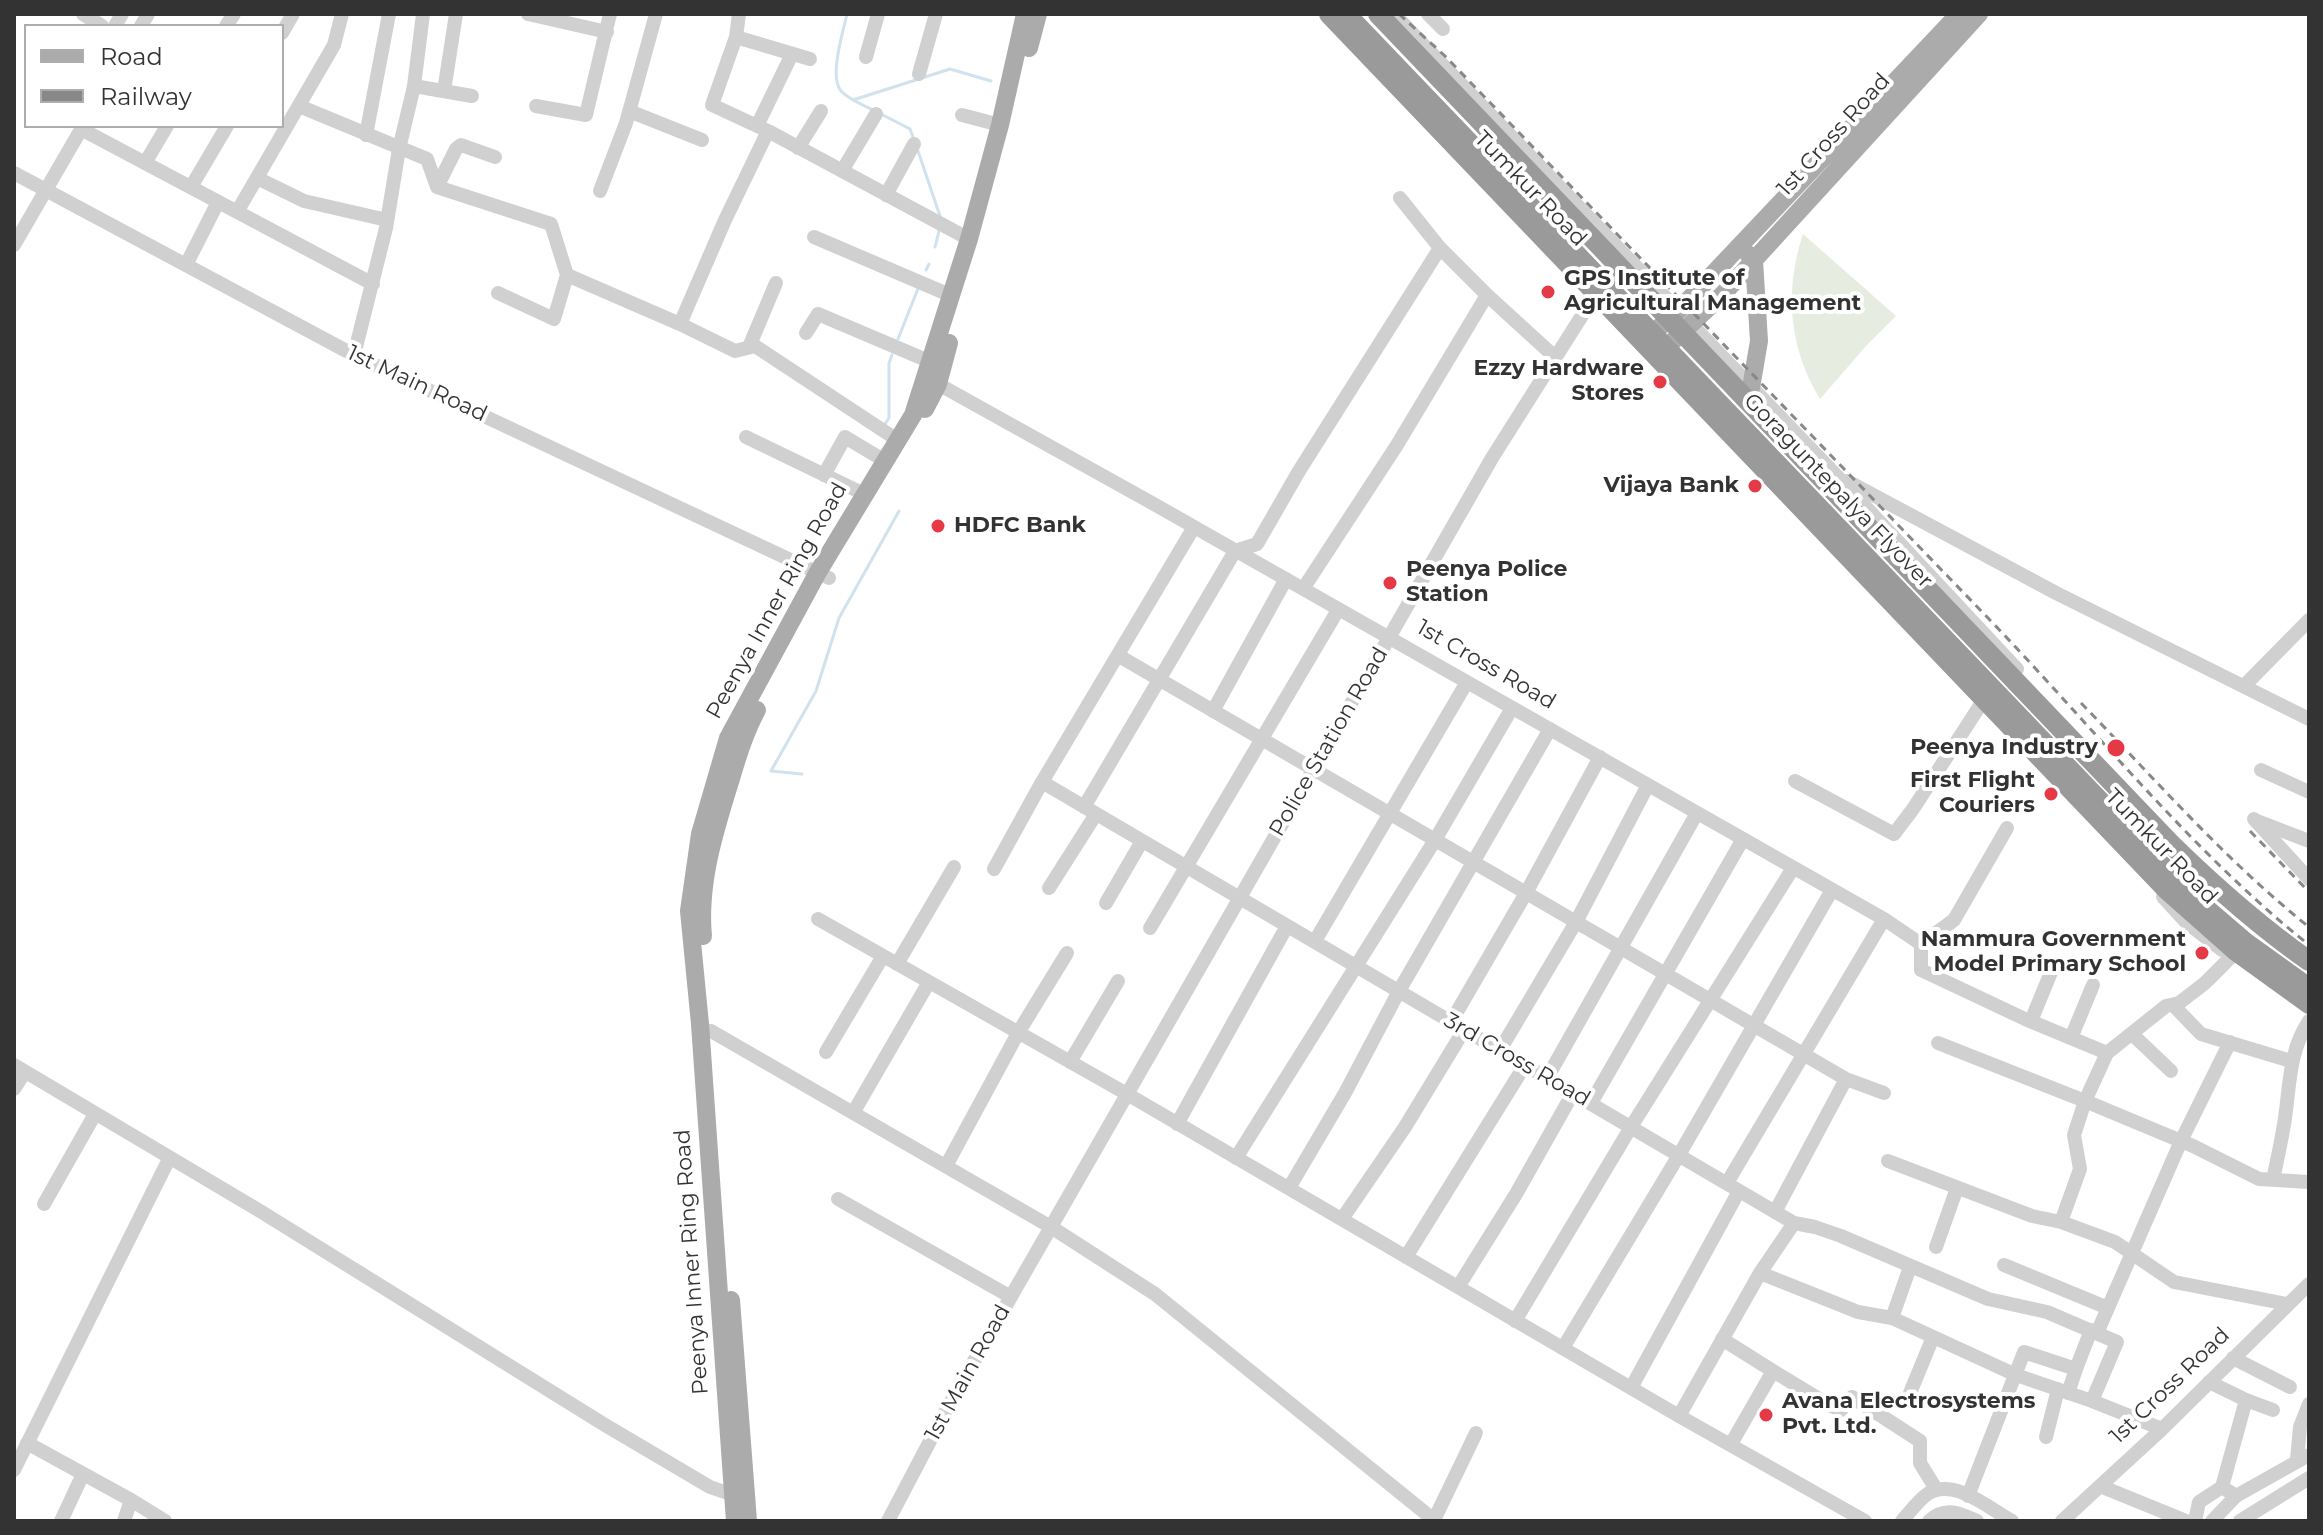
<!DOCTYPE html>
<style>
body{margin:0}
#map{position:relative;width:2323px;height:1535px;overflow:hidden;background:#fff;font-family:Montserrat,sans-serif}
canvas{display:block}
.frame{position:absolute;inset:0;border:16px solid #333;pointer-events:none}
.legend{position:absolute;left:24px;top:24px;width:260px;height:104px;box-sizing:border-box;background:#fff;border:2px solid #adadad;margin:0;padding:10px 14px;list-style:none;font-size:24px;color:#333}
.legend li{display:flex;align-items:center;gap:16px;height:40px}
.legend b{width:40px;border:2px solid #adadad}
</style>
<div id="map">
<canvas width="2323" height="1535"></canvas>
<div class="frame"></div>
<ul class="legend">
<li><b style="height:10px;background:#ababab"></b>Road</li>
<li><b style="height:10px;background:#888"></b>Railway</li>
</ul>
</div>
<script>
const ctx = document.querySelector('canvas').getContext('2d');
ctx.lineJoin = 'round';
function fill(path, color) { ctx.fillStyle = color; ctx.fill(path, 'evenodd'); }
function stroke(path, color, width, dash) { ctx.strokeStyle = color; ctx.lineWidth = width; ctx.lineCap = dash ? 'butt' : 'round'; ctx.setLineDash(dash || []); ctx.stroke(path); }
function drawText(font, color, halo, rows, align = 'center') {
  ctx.font = font + ' Montserrat,sans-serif'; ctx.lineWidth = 8; ctx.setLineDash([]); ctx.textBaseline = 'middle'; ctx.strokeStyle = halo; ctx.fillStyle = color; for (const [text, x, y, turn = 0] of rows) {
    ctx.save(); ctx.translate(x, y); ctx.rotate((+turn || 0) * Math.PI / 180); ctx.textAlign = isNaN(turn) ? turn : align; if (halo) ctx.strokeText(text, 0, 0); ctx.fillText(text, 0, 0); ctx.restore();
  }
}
fill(new Path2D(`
 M1803 234 1896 316 1866 346 1820 399C1789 348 1784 291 1803 234Z`), '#e6ecdf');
stroke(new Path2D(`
 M847 14C843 32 829 76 841 91 849 100 864 105 875 111
 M853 100 950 69 991 81
 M881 114 910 129 914 140
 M918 151 940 216
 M935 247 940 227
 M926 270 929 264
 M898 339 919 286
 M885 424 889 418V363L892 355
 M802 774 771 771 816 691 839 618 899 511`), '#cfe2ee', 3);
stroke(new Path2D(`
 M83 14 102 26
 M528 14 607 32
 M739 14 736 37 712 105 768 131 969 239
 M1394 14 1836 475 2017 669
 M1428 14 1443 29
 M115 26 122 14
 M141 26 148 14
 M226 26 234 14
 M282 33 293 14
 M736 37 810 59
 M866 57 878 14
 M919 74 936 14
 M414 86 472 96
 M444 91 456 14
 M299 106 427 159 437 187 551 224 567 275 554 319 498 293
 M536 106 586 115 610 14
 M629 111 702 140
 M962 115 1000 125
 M757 126 792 54
 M81 129 373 284
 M768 131 725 220 680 324 735 351 755 346 899 441
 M366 135 389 14
 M798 148 821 111
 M145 163 167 126
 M842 171 876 114
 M14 173 354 355 829 578
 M257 178 304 201 387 220
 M191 187 227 126
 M437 187 456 149 461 145 495 157
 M600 191 626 123 656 14
 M886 195 914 144
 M1400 198 1440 248
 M237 212 334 45 342 14
 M814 237 952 296
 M14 245 83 126
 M186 265 218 202
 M567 275 680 324
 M806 333 818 314 931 362
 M749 347 776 283
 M354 355 386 228 399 149 414 86 423 14
 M929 379 1152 503 1884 919 1921 944
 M746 437 864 494
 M824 475 845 437 885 461
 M1847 481 2056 593 2309 719
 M1303 589 1397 445 1487 295
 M1119 656 1846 1079 1884 1093
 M2244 686 2309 620
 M1213 711 1286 579
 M2261 770 2309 792
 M1795 781 1894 834 1913 809 1981 704
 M1042 782 1794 1223 1815 1227 1841 1236 1988 1299 2047 1312 2117 1342 2092 1401 2162 1429
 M1084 807 1235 551 1257 544 1299 471 1440 248 1487 295 1556 358
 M2254 819 2309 879
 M2257 821 2309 841
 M2007 828 1954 920 1921 944V970L2025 1019 2107 1053
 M994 869 1042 782 1194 527
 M1049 888 1096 814
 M2163 897 2186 922 2222 950
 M1106 903 1142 841
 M818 919 1127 1094 1679 1416 1865 1521
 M1150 928 1338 610
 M1315 941 1467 682
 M897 964 954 867
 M2173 1005 2201 1034 2291 1061
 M2031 1021 2054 965
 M1451 1022 1526 893 1600 757
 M711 1031 1051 1227 1155 1294 1434 1520 1476 1433
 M2132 1034 2171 1071
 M2071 1038 2093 985
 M1938 1043 2085 1101 2107 1053 2166 1006 2179 1003 2205 983 2231 957
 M1500 1050 1576 922 1648 785
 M826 1052 883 956
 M1070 1062 1118 981
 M14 1065 260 1211 605 1425 710 1487 742 1498
 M1547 1078 1697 813
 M14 1089 25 1072
 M1591 1103 1743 839
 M853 1113 929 982
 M1177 1124 1287 926
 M1236 1158 1435 840 1512 708
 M1888 1161 2032 1216 2061 1222 2080 1169 2074 1135 2085 1101 2193 1146 2259 1179 2309 1182
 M946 1166 1018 1033 1067 953
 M2273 1180C2277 1160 2282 1139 2285 1118 2290 1084 2289 1051 2309 1021
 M1727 1183 1884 919
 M1289 1188 1345 1093 1399 991 1550 729
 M838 1199 1011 1297
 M44 1204 95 1114
 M1775 1212 1846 1079
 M1342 1219 1405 1127 1464 1030
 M2061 1222 2115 1242 2174 1282 2287 1304
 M1936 1247 1957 1188
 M1406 1257 1525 1065
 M2004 1265 2108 1308
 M1760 1273 1858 1312 1892 1318 2016 1375 2092 1401
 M1458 1287 1516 1194 1573 1093
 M1892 1318 1910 1267
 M1515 1321 1631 1127 1793 868
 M2097 1333 2181 1141 2230 1042
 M1722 1339 1773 1371
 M1563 1348 1679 1155 1832 890
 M2233 1358 2290 1387
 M2076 1369 2091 1330
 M2209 1382 2246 1400 2222 1487 2236 1496
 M1631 1388 1739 1191
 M1910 1393 1933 1337
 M2246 1400 2273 1410
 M1679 1416 1760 1273 1794 1223
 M2046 1437 2058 1389
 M27 1443 131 1500 124 1521
 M1731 1444 1773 1371 1829 1405 1841 1410 1852 1397 1920 1441V1463L1936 1489
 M2297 1460 2300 1427 2309 1404
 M14 1470 169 1159
 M2100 1486 2186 1521
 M1968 1496 2024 1352 2076 1369 2068 1393
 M131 1500 165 1521
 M61 1521 83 1474
 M888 1521 950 1403 1492 458 1583 314 1594 290 1619 266
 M1902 1521C1910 1512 1919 1499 1929 1493 1955 1478 1990 1509 2012 1521
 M1929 1521C1945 1506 1959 1513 1977 1521
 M2062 1521 2162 1429 2309 1284
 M2195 1521 2199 1502 2222 1487
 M2212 1521 2236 1496 2309 1455
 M2240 1521 2309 1478`), '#d0d0d0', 14);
stroke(new Path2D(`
 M1029 48 1038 14
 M1748 254 1754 260 1759 341 1751 388
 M1643 342 1678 311 1959 14
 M1672 342 1723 294 1979 14
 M925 409 938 384 949 343
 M703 936C698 885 714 833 729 785 737 759 744 734 757 710
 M731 1300 748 1521
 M735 1521 700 1024 689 911 700 834 728 738 818 572 913 415 969 239 1000 125 1025 14`), '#ababab', 18);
stroke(new Path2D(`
 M1329 14 2167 890 2237 952 2309 1004
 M1378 14 2171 844C2215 887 2259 926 2309 961`), '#9a9a9a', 20);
stroke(new Path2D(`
 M1399 14 1445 56 1988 618C2094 728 2189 849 2309 945
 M2081 703C2155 779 2226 861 2309 927
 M2250 831 2309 892`), '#888', 3, [8, 6]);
stroke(new Path2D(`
 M1346 14 2189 894 2245 942 2309 988`), '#9a9a9a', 20);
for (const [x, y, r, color] of [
 [1548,292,8,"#e63946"],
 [1660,382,8,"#e63946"],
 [1755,486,8,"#e63946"],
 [938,526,8,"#e63946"],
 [1390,583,8,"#e63946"],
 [2116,748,10,"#e63946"],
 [2051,794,8,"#e63946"],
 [2202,953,8,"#e63946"],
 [1766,1415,8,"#e63946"]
]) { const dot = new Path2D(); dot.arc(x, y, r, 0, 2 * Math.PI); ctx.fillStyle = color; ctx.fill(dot); stroke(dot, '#fff', 3); }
drawText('22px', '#333', '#fff', [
 ["1st Cross Road",1834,135,-48],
 ["Tumkur Road",1530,189,46],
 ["1st Main Road",417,384,25],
 ["Goraguntepalya Flyover",1838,491,46],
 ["Peenya Inner Ring Road",777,601,-61],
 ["1st Cross Road",1486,665,30],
 ["Police Station Road",1329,742,-60],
 ["Tumkur Road",2161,847,46],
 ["3rd Cross Road",1517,1060,30],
 ["Peenya Inner Ring Road",692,1262,-94],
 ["1st Main Road",968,1373,-61],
 ["1st Cross Road",2170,1386,-44]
]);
drawText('bold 22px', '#333', '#fff', [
 ["GPS Institute of",1564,279,"left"],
 ["Agricultural Management",1564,304,"left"],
 ["Ezzy Hardware",1644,369],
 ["Stores",1644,394],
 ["Vijaya Bank",1739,486],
 ["HDFC Bank",954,526,"left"],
 ["Peenya Police",1406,570,"left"],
 ["Station",1406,595,"left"],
 ["Peenya Industry",2098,748],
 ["First Flight",2035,781],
 ["Couriers",2035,806],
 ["Nammura Government",2186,940],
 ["Model Primary School",2186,965],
 ["Avana Electrosystems",1782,1402,"left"],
 ["Pvt. Ltd.",1782,1427,"left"]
], 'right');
</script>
